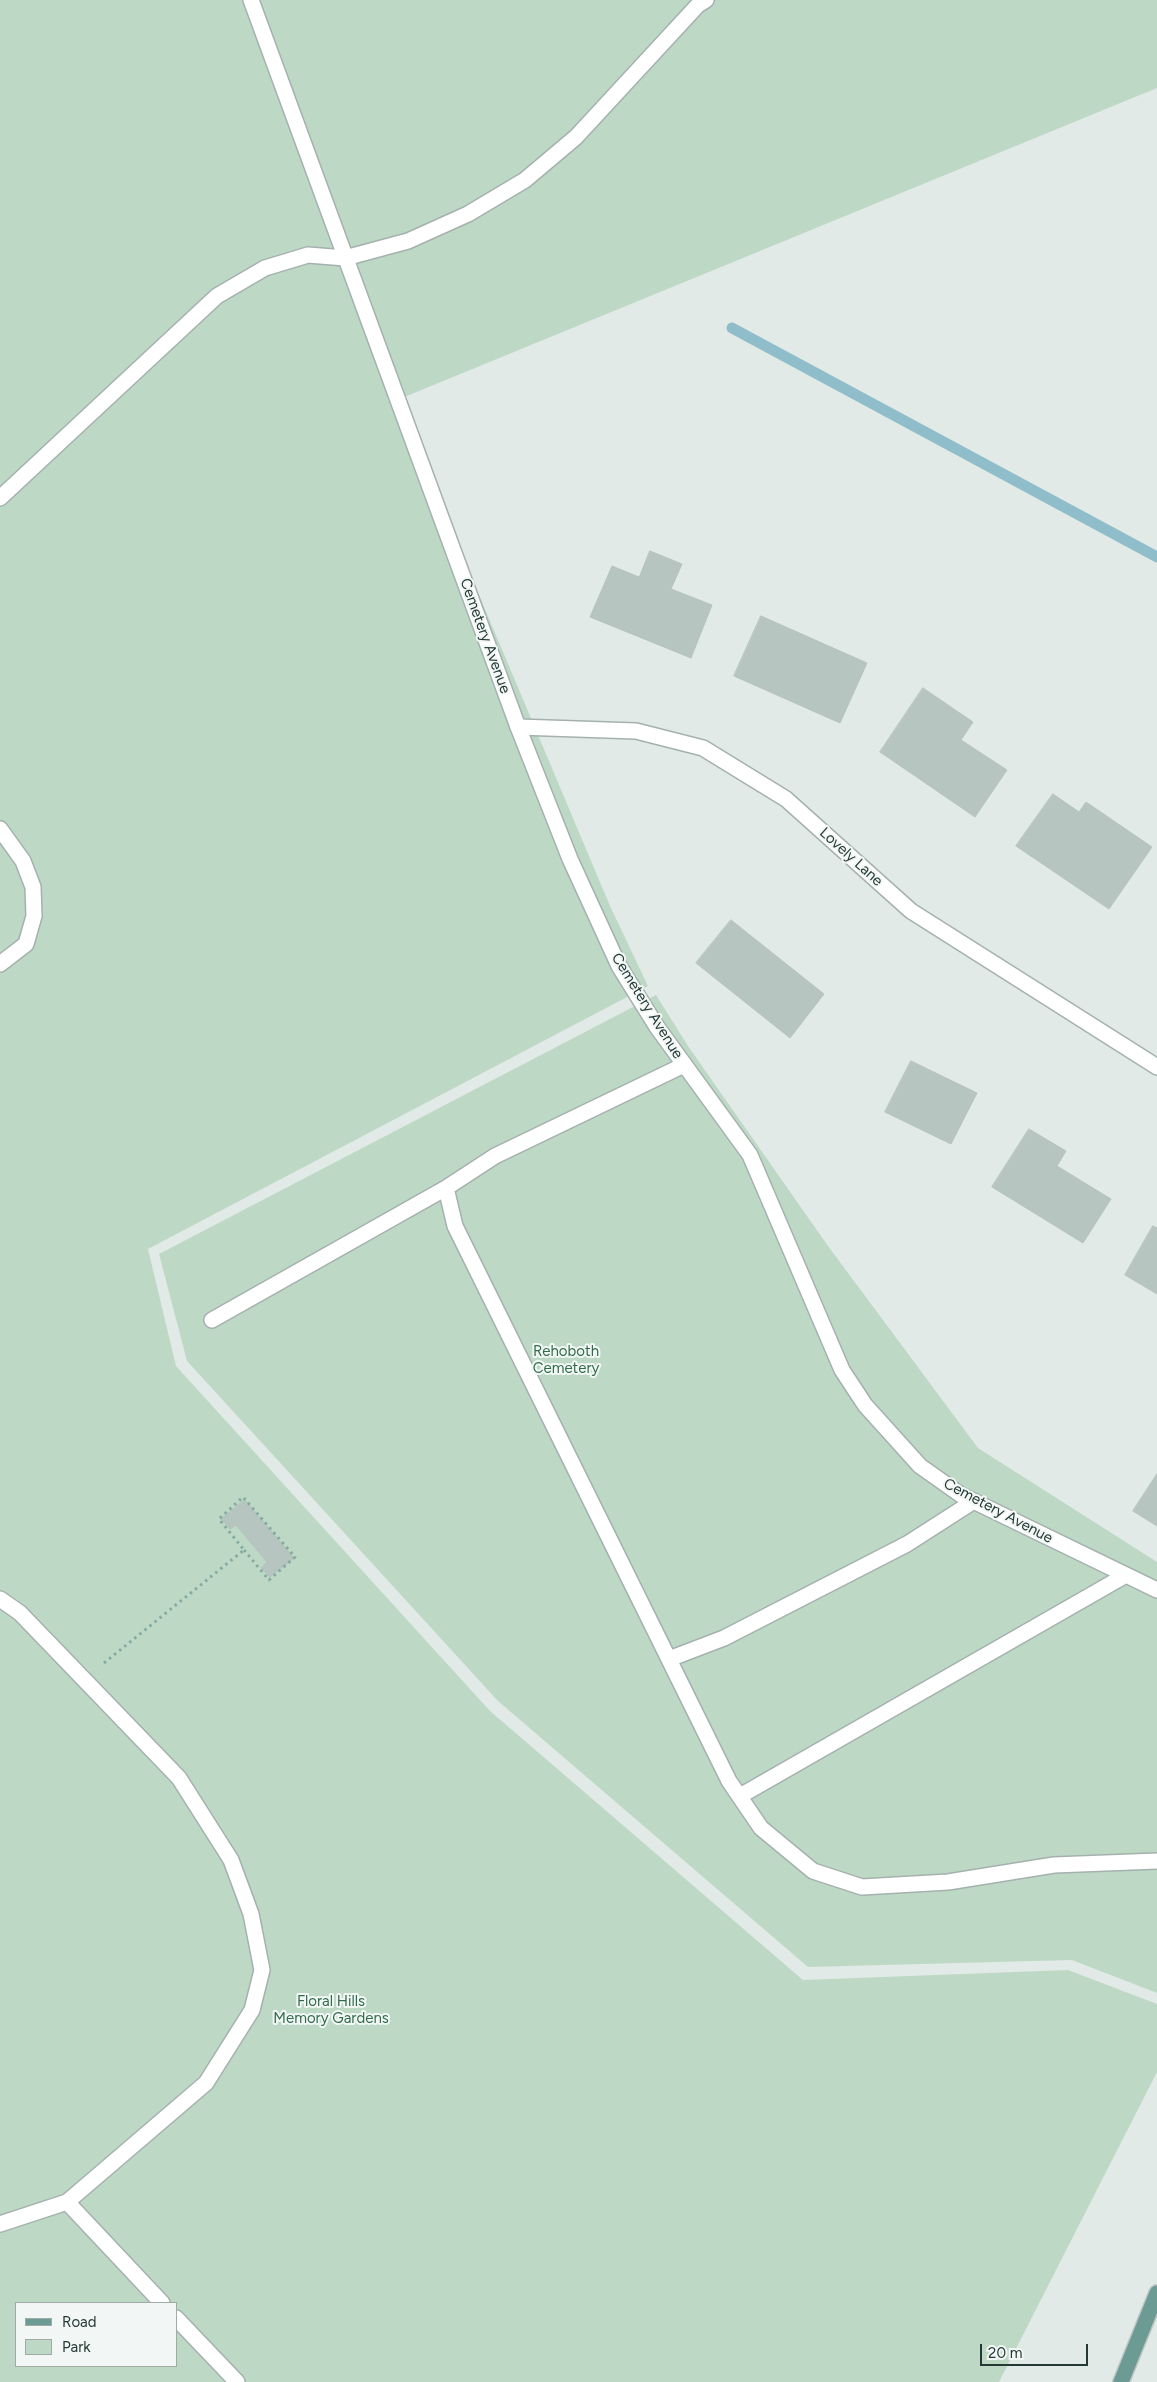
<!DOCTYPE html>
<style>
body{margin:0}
#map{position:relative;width:1157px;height:2382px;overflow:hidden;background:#e2eae7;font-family:Figtree,sans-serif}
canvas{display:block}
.legend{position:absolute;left:15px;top:2302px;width:162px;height:65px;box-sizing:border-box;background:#f2f7f5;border:1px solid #a0aba8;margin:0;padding:6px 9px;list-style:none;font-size:15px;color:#243935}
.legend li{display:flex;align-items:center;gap:10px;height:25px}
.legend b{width:25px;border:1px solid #a0aba8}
.scale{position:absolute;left:980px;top:2344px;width:108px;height:22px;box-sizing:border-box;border:2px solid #243935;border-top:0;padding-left:6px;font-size:15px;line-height:18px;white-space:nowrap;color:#243935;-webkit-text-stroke:4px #f2f7f5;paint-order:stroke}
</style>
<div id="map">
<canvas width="1157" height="2382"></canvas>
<ul class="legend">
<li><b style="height:6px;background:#6b9b92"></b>Road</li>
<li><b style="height:14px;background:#bdd9c6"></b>Park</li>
</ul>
<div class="scale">20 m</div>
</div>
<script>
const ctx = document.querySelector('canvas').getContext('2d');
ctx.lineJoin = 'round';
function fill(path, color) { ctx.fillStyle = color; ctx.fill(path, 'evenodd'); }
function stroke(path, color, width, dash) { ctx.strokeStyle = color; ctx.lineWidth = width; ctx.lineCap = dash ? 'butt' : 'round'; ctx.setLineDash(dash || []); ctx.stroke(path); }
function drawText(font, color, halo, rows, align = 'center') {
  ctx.font = font + ' Figtree,sans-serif'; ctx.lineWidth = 4; ctx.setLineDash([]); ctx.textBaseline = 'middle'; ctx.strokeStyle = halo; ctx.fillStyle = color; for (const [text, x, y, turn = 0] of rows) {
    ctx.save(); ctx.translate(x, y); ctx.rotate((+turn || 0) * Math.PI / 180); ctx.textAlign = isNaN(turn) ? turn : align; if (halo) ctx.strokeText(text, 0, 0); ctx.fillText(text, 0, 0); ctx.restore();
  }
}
fill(new Path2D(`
 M0 0H1157V88L397 400 610 906 648 986 148 1249 176 1366 490 1711 803 1980 1068 1970 1157 2004V2072L999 2382H0ZM16 2303H176V2366H16Z
 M656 995 688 1046 828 1246 978 1448 1157 1562V1993L1072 1960 808 1967 498 1701 187 1361 159 1254Z`), '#bdd9c6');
stroke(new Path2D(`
 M732 328 1157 557`), '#8fbdca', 11);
const building = new Path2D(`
 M650 551 682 564 671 589 712 605 691 658 590 617 612 566 639 577Z
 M761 616 867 663 840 723 734 676Z
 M923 688 973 722 961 740 1007 770 975 817 880 752Z
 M1053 794 1079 812 1086 802 1152 847 1109 909 1016 846Z
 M731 920 824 994 790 1038 696 963Z
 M911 1061 977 1093 951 1144 885 1112Z
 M1029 1129 1066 1151 1057 1166 1111 1199 1083 1243 992 1187Z
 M1153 1226 1157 1228V1294L1125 1275Z
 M1157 1474V1526L1133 1511Z
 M245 1500 294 1558 270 1577 261 1568 267 1562 236 1525 230 1529 221 1519Z`);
fill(building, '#b7c5c0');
stroke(building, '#b5c3be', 1);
const service = new Path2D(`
 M251 0 518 727 570 859 619 966 657 1027 750 1155 842 1370 865 1405 920 1466 961 1495 1157 1590
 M0 498 217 296 265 268 308 255 345 258 408 241 468 214 525 180 576 137 698 5 706 0
 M0 829 23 861 33 887 34 916 26 944 0 964
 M446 1188 455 1226 729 1781 761 1828 813 1871 862 1887 948 1882 1054 1865 1157 1861
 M212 1320 446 1188 495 1156 684 1065
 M0 1599 20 1613 179 1778 231 1860 251 1914 262 1970 252 2010 206 2083 67 2202 0 2224
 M669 1659 724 1638 907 1544 974 1501
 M740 1796 1126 1575
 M67 2202 162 2303
 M176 2318 237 2382`);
const minor = new Path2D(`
 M518 727 636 731 703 748 786 799 911 911 1157 1067`);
const primary = new Path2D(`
 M1121 2382 1157 2293`);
stroke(service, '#a5b1ae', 18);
stroke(minor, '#a5b1ae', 18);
stroke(primary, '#bdc4c2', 18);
stroke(new Path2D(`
 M104 1663 244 1550 219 1519 243 1497 295 1557 269 1580 244 1550`), '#85aba1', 3, [2.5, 4]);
stroke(service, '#fff', 15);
stroke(minor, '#fff', 15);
stroke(primary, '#6b9b92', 15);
drawText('15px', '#243935', '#f2f7f5', [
 ["Cemetery Avenue",485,636,70],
 ["Lovely Lane",851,857,42],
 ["Cemetery Avenue",647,1006,58],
 ["Cemetery Avenue",998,1511,28]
]);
drawText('15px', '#326c4c', '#f2f7f5', [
 ["Rehoboth",566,1352],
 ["Cemetery",566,1369],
 ["Floral Hills",331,2002],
 ["Memory Gardens",331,2019]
]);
</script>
